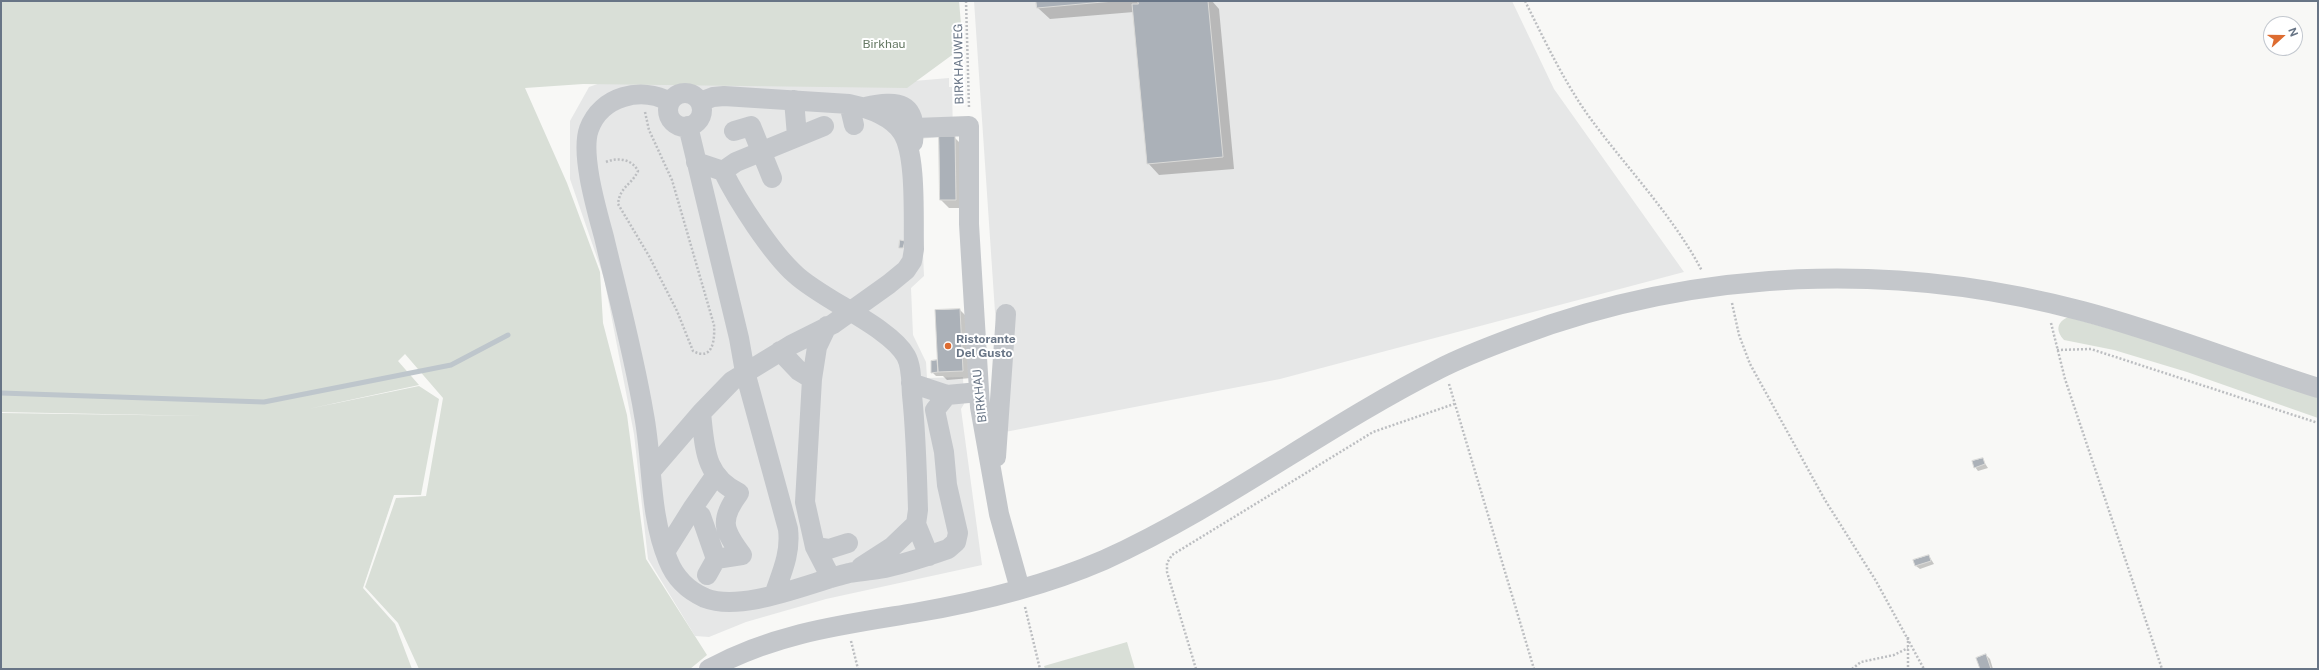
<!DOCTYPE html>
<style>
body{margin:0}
#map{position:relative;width:2319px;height:670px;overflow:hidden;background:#f8f8f6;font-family:"Public Sans",sans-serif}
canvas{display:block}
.frame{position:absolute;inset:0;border:2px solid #687586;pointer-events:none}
.north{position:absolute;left:2263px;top:16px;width:40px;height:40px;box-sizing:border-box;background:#fff;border:1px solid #c3c8cf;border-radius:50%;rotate:69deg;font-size:11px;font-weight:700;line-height:16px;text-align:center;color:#687586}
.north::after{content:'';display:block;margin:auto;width:14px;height:18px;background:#dd6c31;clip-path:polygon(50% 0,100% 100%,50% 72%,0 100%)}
</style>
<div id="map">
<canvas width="2319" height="670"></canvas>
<div class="frame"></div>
<div class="north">N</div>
</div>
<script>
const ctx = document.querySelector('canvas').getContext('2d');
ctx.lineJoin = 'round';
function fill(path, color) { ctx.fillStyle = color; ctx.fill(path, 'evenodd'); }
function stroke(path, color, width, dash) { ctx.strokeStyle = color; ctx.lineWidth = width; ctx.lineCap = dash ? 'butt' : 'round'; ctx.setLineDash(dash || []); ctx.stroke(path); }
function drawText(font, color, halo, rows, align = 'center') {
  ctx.font = font + ' "Public Sans",sans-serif'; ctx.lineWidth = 4; ctx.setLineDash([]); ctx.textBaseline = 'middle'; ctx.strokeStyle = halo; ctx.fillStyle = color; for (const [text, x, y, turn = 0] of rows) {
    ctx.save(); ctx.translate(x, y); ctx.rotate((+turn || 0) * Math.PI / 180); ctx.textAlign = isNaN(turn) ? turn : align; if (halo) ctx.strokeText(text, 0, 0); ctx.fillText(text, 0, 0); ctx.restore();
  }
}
fill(new Path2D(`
 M974 1H1512L1554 89 1684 272 1280 379 1005 432 995 312Z
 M633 71 902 82 949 78V87H952L953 136 918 139 924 276 911 288 913 335 926 362 927 378 963 377 964 404 961 409 982 565 826 599 746 622 709 637 695 636 648 559 634 434 604 278 570 179V121L589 87Z`), '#e6e7e7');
fill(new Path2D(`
 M1 1H959L963 47 907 88 583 84 525 88 567 183 600 272 603 323 627 415 646 559 707 655 690 669H419L398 623 365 587 396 498 426 496 443 398 405 354 398 361 419 385 308 409 419 386 439 399 421 495H394L363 588 395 624 412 669H1V413L205 416 1 412Z
 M2068 317 2160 343 2318 397V418L2187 372 2114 350 2064 340C2056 331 2056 323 2068 317Z
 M1127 642 1135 669H1045L1044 666Z`), '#d9dfd7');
fill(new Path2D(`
 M1037 1H1212L1219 9 1234 169 1159 175 1148 163 1134 12 1050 19 1038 8Z
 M954 137 962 145 964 208H949L941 200Z
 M960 310 968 318 971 378 947 380 943 376H936L932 372V362L938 361Z
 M1982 459 1988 468 1978 471 1975 467Z
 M1929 556 1934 564 1920 569 1916 566Z
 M1986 655 1990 659 1993 669H1981Z`), '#0003');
stroke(new Path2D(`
 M1 393 264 402 451 365 508 335`), '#bec6cc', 5);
const building = new Path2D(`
 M1036 1H1114L1037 8Z
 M1138 1H1208L1223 157 1147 164 1132 4H1138Z
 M939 136H955L956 200H940Z
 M900 240 905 241 903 248H899Z
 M960 309 963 371 938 372 935 310Z
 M937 360 938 372 931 373V361Z
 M1983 458 1985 464 1974 468 1972 461Z
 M1929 555 1931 561 1915 566 1913 560Z
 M1986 654 1991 669H1980L1976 658Z`);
fill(building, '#abb1b8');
stroke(building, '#dadad8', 1);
stroke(new Path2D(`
 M966 1 969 108
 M1525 1C1545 41 1564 82 1590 118 1626 167 1674 217 1702 271
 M606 162C618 157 632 159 638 171 631 186 620 186 618 204L649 256 677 311 693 351C713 362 715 339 714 325L672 180 649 130 645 112
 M1732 303 1739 335 1750 364 1825 500 1876 581 1924 669
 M2051 323 2065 379 2162 669
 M2057 350 2091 349 2318 423
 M1449 384 1534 669
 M1025 607 1040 669
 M1908 637V669
 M851 641 858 669
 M1196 669 1167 572V563L1172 555 1373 432 1454 404
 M1852 669 1861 662 1894 655 1908 648`), '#bcbec1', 2.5, [2, 2]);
stroke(new Path2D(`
 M668 110a17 17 0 1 1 34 0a17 17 0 1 1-34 0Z
 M794 100 797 136
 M670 102C641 86 601 96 589 129 580 154 597 211 604 237 618 296 634 355 644 415 653 463 649 514 668 560 675 578 687 590 705 598 743 613 811 582 849 573 859 571 869 571 879 569 902 565 925 557 948 549L956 542 958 533 947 485 944 452 935 410 947 395
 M849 104 854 125
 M865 107C898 100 918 101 913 142
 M688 126 739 338 745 372 788 529C791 553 782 572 774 595
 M915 128 969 126V224L980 407 999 514 1020 589
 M734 131 751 126 772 178
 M696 162 723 171C737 200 772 254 796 275 823 300 890 327 906 356 912 367 911 382 912 395 916 433 917 472 918 510L916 524 929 556
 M723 171 736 162 824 126
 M780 351 799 371 812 379 805 502 815 547 831 578
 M812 379 817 347 827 326
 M911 383 947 395 979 392
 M996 457 1006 314
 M651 471 701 413 732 381 791 345 833 324 889 284 906 270 912 261 914 249C913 221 917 154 902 132 890 115 868 108 849 104L724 96 713 97 700 102
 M692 509 715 476
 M815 547 829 549 848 543
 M665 552 692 509 701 516 716 559 742 555C723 530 719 520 739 493 704 476 705 448 701 413
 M861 567 892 547 916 524
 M707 575 716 559
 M709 669C776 633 841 625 914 613 979 602 1044 586 1104 560 1221 507 1324 427 1439 369 1464 356 1491 346 1518 336 1699 268 1895 261 2082 311 2162 332 2239 363 2318 388`), '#c4c7cb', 20);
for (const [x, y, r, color] of [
 [948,346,4,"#dd6c31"]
]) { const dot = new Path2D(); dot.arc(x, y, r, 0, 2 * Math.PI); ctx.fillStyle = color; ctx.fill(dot); stroke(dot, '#fff', 1.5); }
drawText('12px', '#657863', '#fff', [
 ["Birkhau",884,44]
]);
drawText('12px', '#687586', '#fff', [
 ["BIRKHAUWEG",959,64,-91],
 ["BIRKHAU",980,396,-96]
]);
drawText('bold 12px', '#687586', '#fff', [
 ["Ristorante",956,339],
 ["Del Gusto",956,353]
], 'left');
</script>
